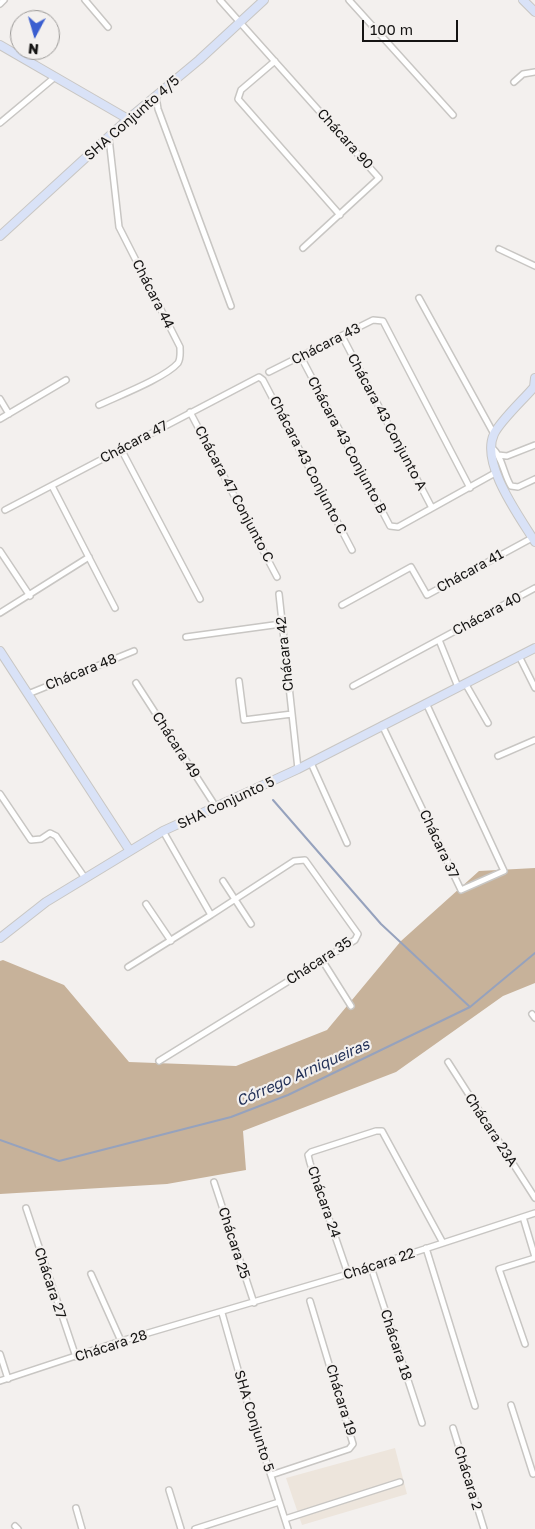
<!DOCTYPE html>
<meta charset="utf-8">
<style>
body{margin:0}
#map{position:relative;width:535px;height:1529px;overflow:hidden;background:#f3f0ee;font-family:"Golos Text",sans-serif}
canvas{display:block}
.north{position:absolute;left:10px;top:10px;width:50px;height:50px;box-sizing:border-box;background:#f3f0ee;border:1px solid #9a9896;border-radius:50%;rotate:186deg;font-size:14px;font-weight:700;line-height:20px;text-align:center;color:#151413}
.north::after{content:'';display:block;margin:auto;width:18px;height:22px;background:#3a5ed0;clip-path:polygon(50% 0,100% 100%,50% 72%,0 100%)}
.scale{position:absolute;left:362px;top:20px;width:96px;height:22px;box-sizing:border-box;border:2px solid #151413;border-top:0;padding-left:6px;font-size:15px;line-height:18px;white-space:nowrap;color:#151413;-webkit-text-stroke:4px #f3f0ee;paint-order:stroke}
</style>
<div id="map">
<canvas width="535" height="1529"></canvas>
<div class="north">N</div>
<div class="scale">100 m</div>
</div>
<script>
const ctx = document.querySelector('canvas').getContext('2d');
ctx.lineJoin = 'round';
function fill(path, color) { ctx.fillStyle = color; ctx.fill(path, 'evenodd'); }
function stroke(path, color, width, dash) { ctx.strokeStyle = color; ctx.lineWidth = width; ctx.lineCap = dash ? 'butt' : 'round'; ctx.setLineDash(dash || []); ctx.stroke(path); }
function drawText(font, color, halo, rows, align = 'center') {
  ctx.font = font + ' "Golos Text",sans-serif'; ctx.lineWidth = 4.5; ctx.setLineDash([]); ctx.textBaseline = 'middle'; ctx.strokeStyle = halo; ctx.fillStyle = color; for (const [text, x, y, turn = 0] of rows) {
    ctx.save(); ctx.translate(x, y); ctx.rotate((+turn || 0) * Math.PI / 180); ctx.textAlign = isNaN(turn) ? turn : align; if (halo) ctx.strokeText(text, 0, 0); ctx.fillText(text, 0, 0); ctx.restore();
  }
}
fill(new Path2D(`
 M395 1448 407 1494 302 1525 286 1478Z`), '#ede5dc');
fill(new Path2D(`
 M535 868V983L503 996 396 1072 243 1131 246 1170 167 1184 0 1194V961L3 960 64 985 129 1062 236 1066 327 1030 401 941 479 871Z`), '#c7b29a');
stroke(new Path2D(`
 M273 800 381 924 470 1007
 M0 1140 59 1161 231 1117 288 1095 470 1007 535 953`), '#96a2bd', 2);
const street = new Path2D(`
 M85 0 108 27
 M220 0 379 178 303 248
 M349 0 453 115
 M0 4 4 0
 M275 61 241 90 238 99 340 215
 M514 82 523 74 535 72
 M156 96 158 109 231 306
 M0 123 55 77
 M499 249 535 266
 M419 298 494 434
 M342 336 432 508
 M301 357 390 526 398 527 495 473
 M269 372 373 320 383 321 470 488
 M0 399 9 414
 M99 405C118 396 165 378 178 363 181 358 180 353 180 347L119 227 109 138
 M190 412 277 577
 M0 419 66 380
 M492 448C502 455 504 476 511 486L518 487 535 479
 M121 449 200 599
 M498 455 507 456 535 445
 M52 486 115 608
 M5 510 259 377 263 380 352 550
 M0 551 30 596
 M279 594 298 769
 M342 605 411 567 427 595 532 538
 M0 613 89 557
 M186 637 281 624
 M439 640 458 687
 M519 656 535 688
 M239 681 244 720 292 714
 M136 683 216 807
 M465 683 488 723
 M353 686 535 588
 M28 694 134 651
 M382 725 461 890 504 871 426 703
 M498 756 535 740
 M311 763 347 843
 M0 794 31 840 41 839 50 833 56 836 85 878
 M223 881 251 924
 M146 904 171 941
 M322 960 351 1006
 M128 967 211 915
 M532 1014 535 1018
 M159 1061 355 940 358 934 305 860 294 861 211 915 163 831
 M448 1062 535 1198
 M214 1182 254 1303
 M26 1208 76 1357
 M523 1217 535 1257
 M426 1248 475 1406
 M371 1267 422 1423
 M91 1274 121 1341
 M348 1274 310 1163 308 1155 311 1152 376 1131H382L443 1243
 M222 1313 246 1398 288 1529
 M525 1344 499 1269 535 1258
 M0 1354 8 1379
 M0 1381 121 1341 348 1274 535 1213
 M511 1405 533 1474
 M453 1428 484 1529
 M271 1475 349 1449 353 1444 310 1301
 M169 1490 181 1529
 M76 1508 82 1529
 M285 1519 400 1482
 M15 1526 18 1529
 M195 1529 279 1502`);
const secondary = new Path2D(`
 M523 0 535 12
 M0 45 128 119
 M0 236 128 119 199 60 264 0
 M535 378 534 387C524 399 500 421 494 434 480 464 520 517 535 542
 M0 651 130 851
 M0 938 46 902 163 831 298 769 535 648`);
stroke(street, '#c8c6c3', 8);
stroke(secondary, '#c8c6c3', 10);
stroke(street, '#fff', 5);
stroke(secondary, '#d9e2f7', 8);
drawText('14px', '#151413', '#f3f0ee', [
 ["SHA Conjunto 4/5",132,118,-41],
 ["Chácara 90",345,139,48],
 ["Chácara 44",153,294,63],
 ["Chácara 43",326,344,-27],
 ["Chácara 43 Conjunto A",387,422,62],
 ["Chácara 47",134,442,-28],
 ["Chácara 43 Conjunto B",347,445,62],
 ["Chácara 43 Conjunto C",308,465,63],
 ["Chácara 47 Conjunto C",234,494,62],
 ["Chácara 41",470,571,-29],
 ["Chácara 40",487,614,-28],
 ["Chácara 42",285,654,-96],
 ["Chácara 48",81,672,-22],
 ["Chácara 49",176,745,57],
 ["SHA Conjunto 5",226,803,-25],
 ["Chácara 37",439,844,65],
 ["Chácara 35",319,961,-33],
 ["Chácara 23A",491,1130,57],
 ["Chácara 24",324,1202,71],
 ["Chácara 25",234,1243,72],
 ["Chácara 22",379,1264,-18],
 ["Chácara 27",50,1283,72],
 ["Chácara 18",396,1345,72],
 ["Chácara 28",111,1346,-18],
 ["Chácara 19",341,1400,73],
 ["SHA Conjunto 5",254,1421,73],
 ["Chácara 2",468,1478,73]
]);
drawText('italic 15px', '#223057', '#f3f0ee', [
 ["Córrego Arniqueiras",303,1073,-24]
]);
</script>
